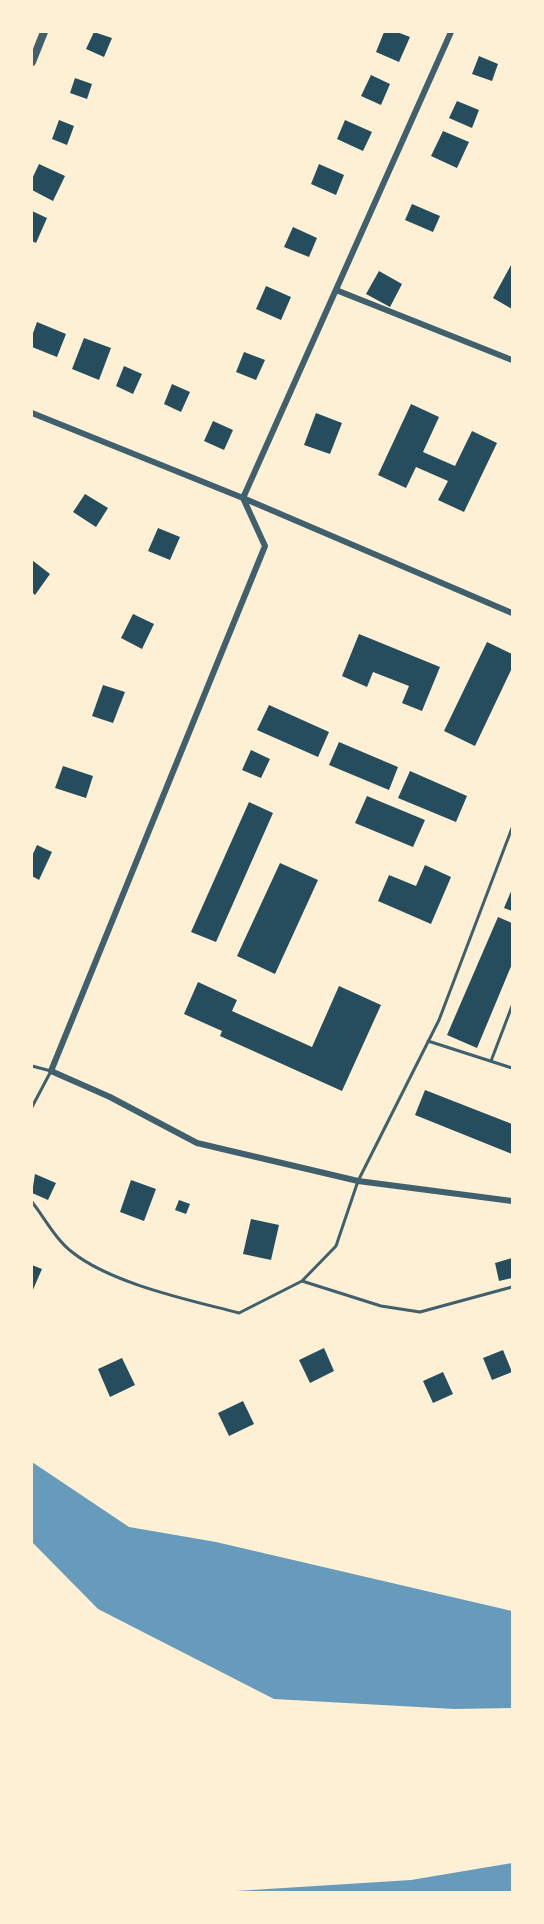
<!DOCTYPE html>
<style>
body{margin:0}
#map{position:relative;width:544px;height:1924px;overflow:hidden;background:#fdf0d5;font-family:Lora,serif}
canvas{display:block}
.frame{position:absolute;inset:0;border:33px solid #fdf0d5;pointer-events:none}
</style>
<div id="map">
<canvas width="544" height="1924"></canvas>
<div class="frame"></div>
</div>
<script>
const ctx = document.querySelector('canvas').getContext('2d');
ctx.lineJoin = 'round';
function fill(path, color) { ctx.fillStyle = color; ctx.fill(path, 'evenodd'); }
function stroke(path, color, width, dash) { ctx.strokeStyle = color; ctx.lineWidth = width; ctx.lineCap = dash ? 'butt' : 'round'; ctx.setLineDash(dash || []); ctx.stroke(path); }
fill(new Path2D(`
 M32 1462 129 1527 216 1542 512 1611V1708L454 1709 274 1699 98 1609 32 1542Z
 M512 1863V1892H220L411 1880Z`), '#669bbc');
fill(new Path2D(`
 M94 32 112 38 104 57 86 49Z
 M384 32H397L410 37 399 62 376 52Z
 M479 56 498 64 492 81 472 74Z
 M371 75 390 84 381 105 361 96Z
 M75 78 92 84 87 99 70 93Z
 M457 101 479 110 472 128 449 118Z
 M59 120 74 126 67 145 52 139Z
 M345 120 372 132 363 151 337 139Z
 M443 131 469 142 457 168 431 156Z
 M39 164 65 176 53 201 32 190V179Z
 M319 164 344 175 336 195 311 184Z
 M412 204 440 216 433 232 405 220Z
 M32 211 47 218 36 243 32 241Z
 M293 227 317 238 309 257 284 247Z
 M511 265 512 266V309L493 298Z
 M379 271 402 284 390 307 366 294Z
 M266 286 291 297 281 320 256 309Z
 M37 322 66 334 57 357 32 347V336Z
 M84 338 111 348 99 380 72 369Z
 M244 352 265 360 256 380 236 372Z
 M124 366 142 374 133 394 116 386Z
 M172 384 190 392 181 412 164 404Z
 M411 404 439 417 423 452 455 466 472 431 497 443 464 512 438 500 448 481 416 467 406 488 378 475Z
 M316 413 342 423 330 454 304 445Z
 M213 421 233 430 224 450 204 441Z
 M85 494 108 508 96 527 73 512Z
 M158 528 180 537 170 560 148 551Z
 M32 560 50 574 35 595 32 592Z
 M133 614 154 624 142 649 121 638Z
 M359 634 440 667 422 711 402 703 409 686 373 672 367 687 342 676Z
 M487 642 512 654V668L475 746 444 731Z
 M103 685 125 692 113 723 92 716Z
 M269 705 329 732 318 757 257 730Z
 M339 742 398 767 389 790 329 765Z
 M251 750 270 759 261 778 242 770Z
 M63 766 93 776 86 798 55 788Z
 M410 771 467 796 456 822 398 798Z
 M367 796 425 820 413 847 355 823Z
 M249 802 273 813 216 942 191 932Z
 M37 845 52 852 39 880 32 876V856Z
 M280 863 318 880 275 974 237 956Z
 M425 865 451 877 431 924 378 901 389 875 416 886Z
 M512 889V911L504 908Z
 M498 917 512 923V964L477 1048 447 1035Z
 M198 982 237 1000 232 1011 312 1047 339 986 381 1005 342 1091 220 1036 222 1031 184 1014Z
 M425 1090 512 1124V1154L415 1115Z
 M35 1174 56 1183 48 1200 32 1193Z
 M131 1180 156 1189 144 1221 120 1212Z
 M179 1200 190 1204 186 1214 175 1210Z
 M251 1219 279 1225 271 1260 243 1254Z
 M512 1258V1278L499 1281 495 1263Z
 M32 1265 42 1269 32 1292Z
 M324 1348 334 1371 310 1383 299 1360Z
 M503 1350 512 1372 492 1380 483 1358Z
 M122 1358 135 1385 110 1397 98 1369Z
 M443 1372 453 1394 433 1403 423 1381Z
 M243 1401 254 1424 229 1436 218 1413Z`), '#264d5e');
stroke(new Path2D(`
 M428 1041 512 1068
 M491 1061 512 1006
 M32 1066 51 1071 32 1107
 M32 1202C44 1217 56 1240 72 1252 112 1284 190 1300 239 1313L302 1281 336 1246 358 1181 439 1020 512 828
 M302 1281 381 1306 420 1312 512 1287`), '#3f606c', 3);
stroke(new Path2D(`
 M451 32 243 498 265 546 51 1071 110 1097 197 1143 358 1181 512 1201
 M336 290 512 360
 M32 413 243 498 512 613`), '#3f606c', 6);
stroke(new Path2D(`
 M32 62 44 32`), '#3f606c', 8);
</script>
